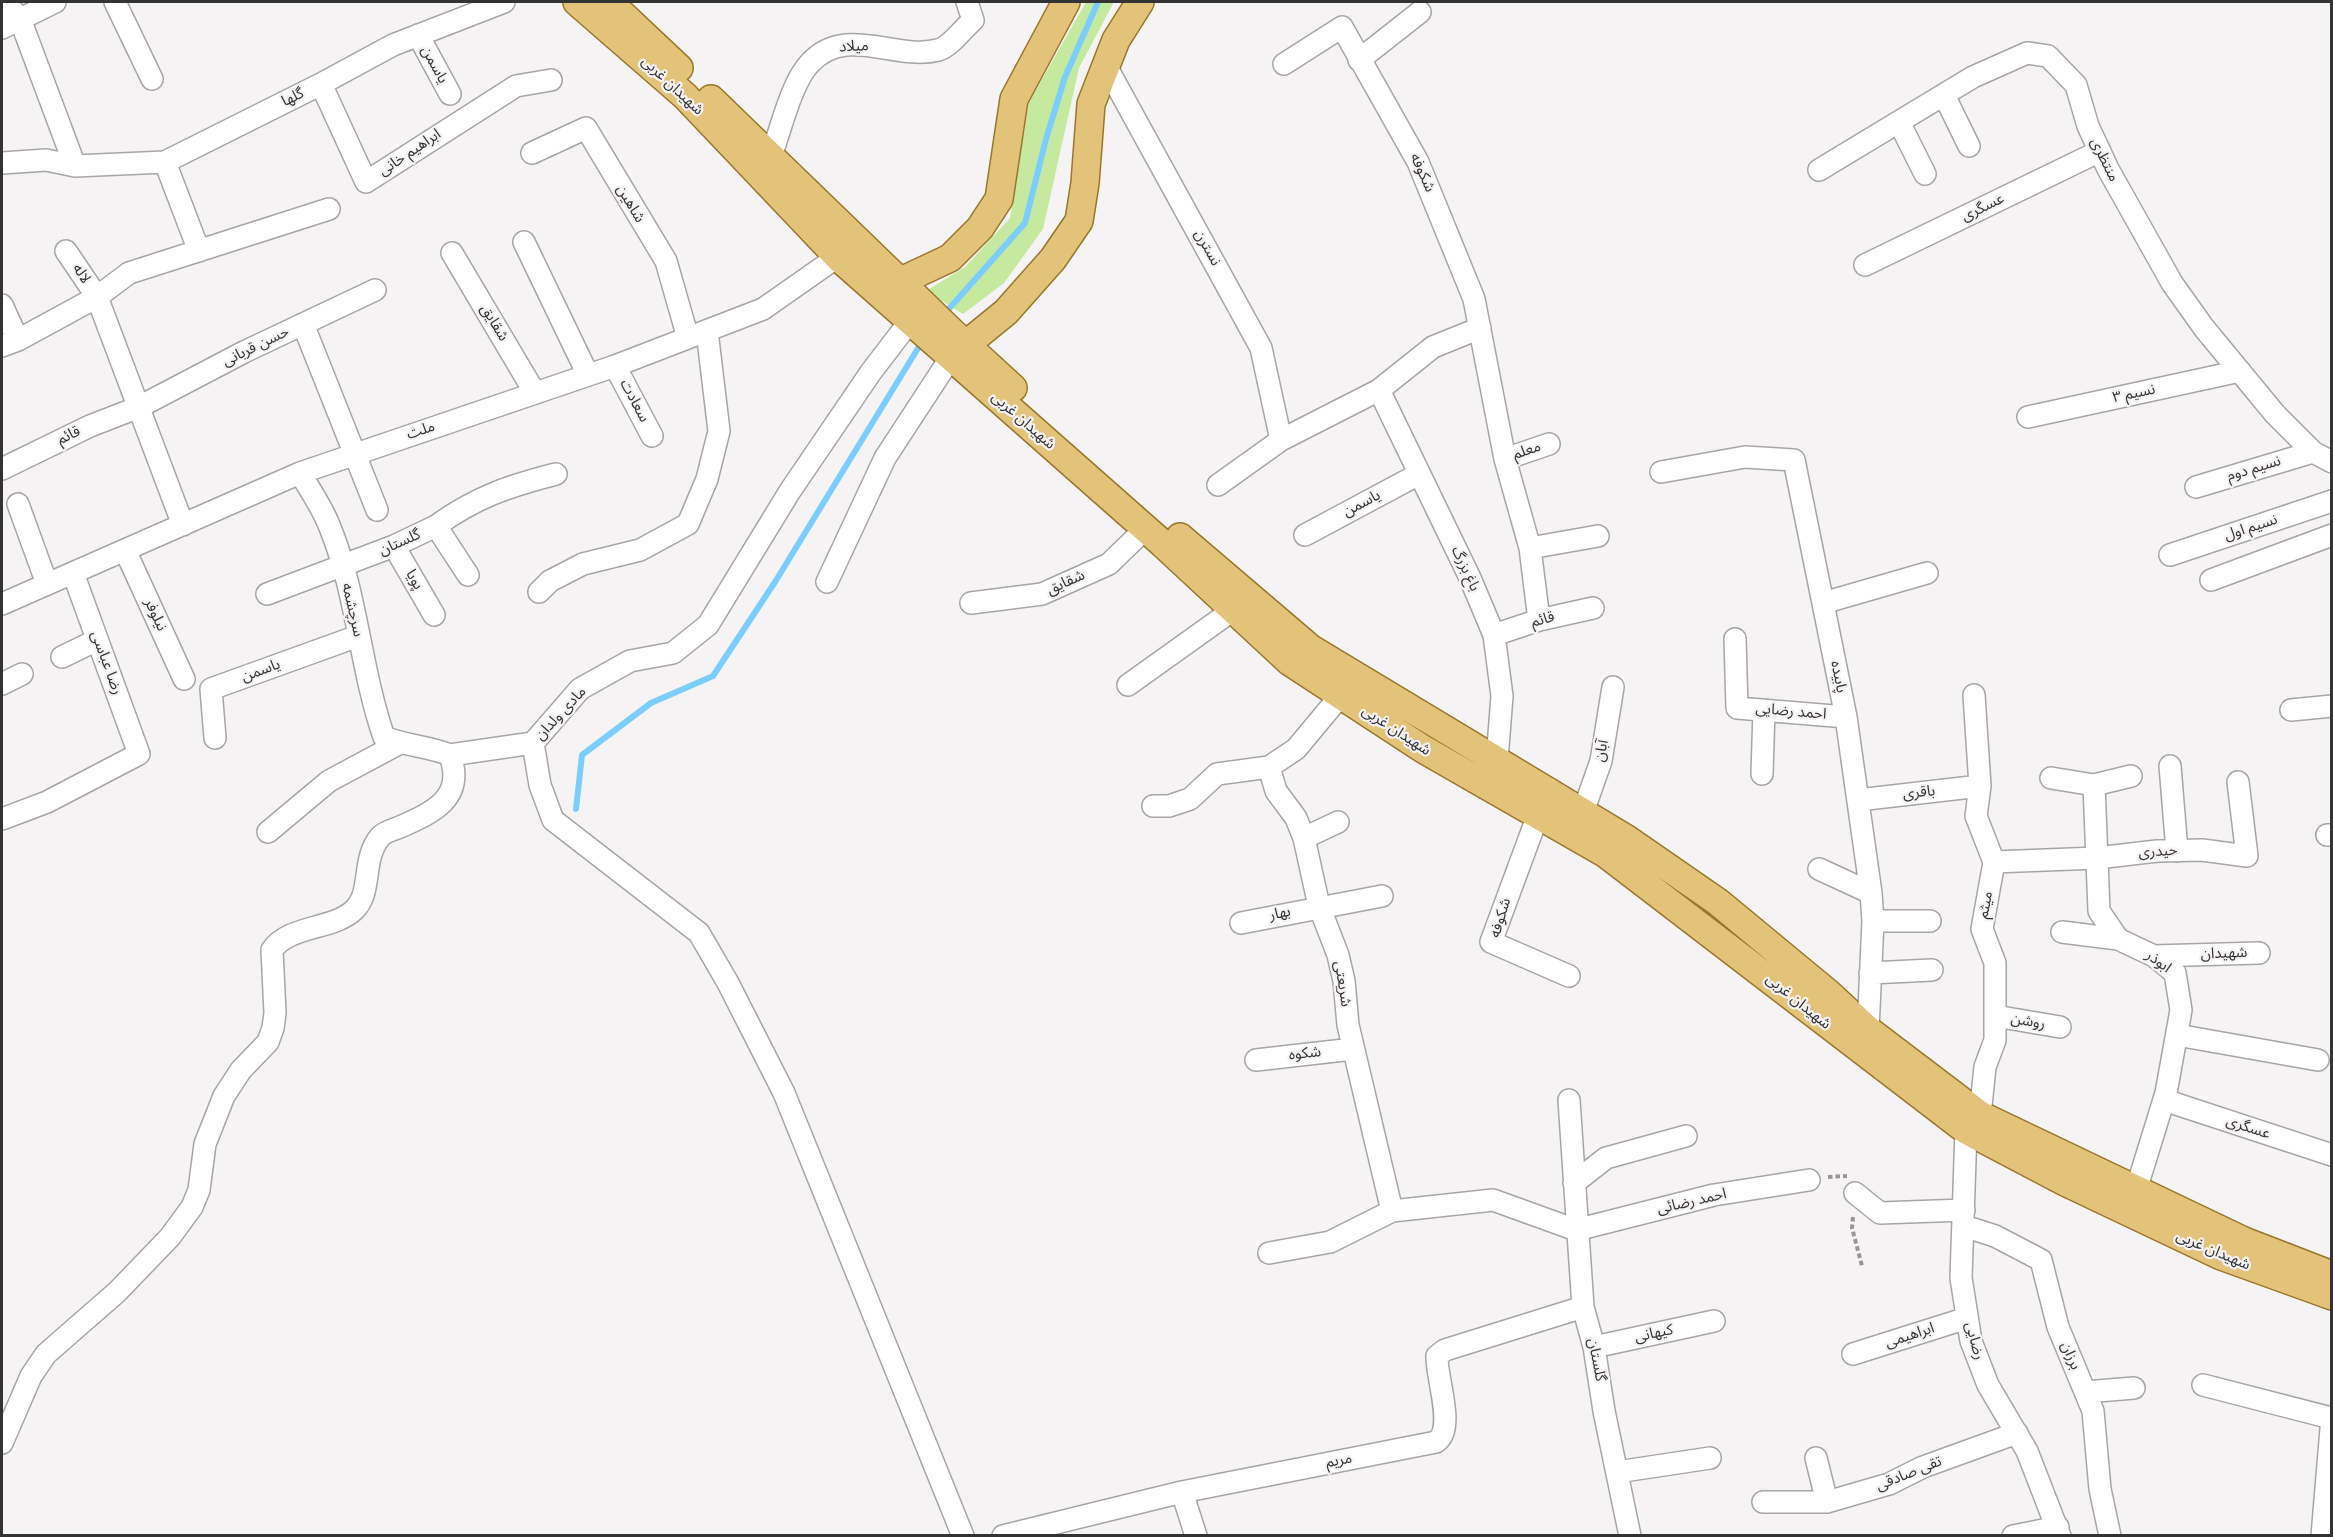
<!DOCTYPE html>
<meta charset="utf-8">
<style>
body{margin:0}
#map{position:relative;width:2333px;height:1537px;overflow:hidden;background:#f6f3f5;font-family:Roboto,sans-serif}
canvas{display:block}
.frame{position:absolute;inset:0;border:3px solid #343334;pointer-events:none}
</style>
<div id="map">
<canvas width="2333" height="1537"></canvas>
<div class="frame"></div>
</div>
<script>
const ctx = document.querySelector('canvas').getContext('2d');
ctx.lineJoin = 'round';
function fill(path, color) { ctx.fillStyle = color; ctx.fill(path, 'evenodd'); }
function stroke(path, color, width, dash) { ctx.strokeStyle = color; ctx.lineWidth = width; ctx.lineCap = dash ? 'butt' : 'round'; ctx.setLineDash(dash || []); ctx.stroke(path); }
function drawText(font, color, halo, rows, align = 'center') {
  ctx.font = font + ' Roboto,"Noto Sans Arabic",sans-serif'; ctx.lineWidth = 4.5; ctx.setLineDash([]); ctx.textBaseline = 'middle'; ctx.strokeStyle = halo; ctx.fillStyle = color; for (const [text, x, y, turn = 0] of rows) {
    ctx.save(); ctx.translate(x, y); ctx.rotate((+turn || 0) * Math.PI / 180); ctx.textAlign = isNaN(turn) ? turn : align; if (halo) ctx.strokeText(text, 0, 0); ctx.fillText(text, 0, 0); ctx.restore();
  }
}
fill(new Path2D(`
 M1086 2H1114L1079 68 1043 229 1004 283 963 314 926 291 965 267 1010 218 1029 102Z`), '#c5ea9f');
stroke(new Path2D(`
 M947 311 1025 223 1046 139 1065 77 1098 2
 M576 809 582 755 651 703 713 676 775 582 920 345`), '#7acdfe', 6);
const minor = new Path2D(`
 M5 2 20 19 75 166
 M115 2 152 79
 M2 28 55 2
 M418 35 450 94
 M1359 60 1420 12
 M1284 64 1342 27 1418 162 1474 299 1505 459 1530 548 1539 620
 M1106 66 1261 348 1281 440
 M321 84 366 182 516 86 551 80
 M1944 95 1969 146
 M1899 122 1925 174
 M532 153 586 128 666 261 688 338
 M771 156C781 129 791 83 810 63 846 24 895 61 938 50 950 47 963 29 973 20L967 2
 M165 162 199 251
 M2 163 46 160 75 166 165 162 321 84 393 45 504 2
 M1819 170 1973 77 2027 53 2048 56 2076 85 2088 126 2108 169 2172 283 2204 328 2275 414 2313 452 2332 462
 M524 242 588 375
 M66 251 97 297 183 525
 M452 253 535 393
 M1865 265 2100 151
 M2 305 18 340
 M910 321 871 372 790 491 708 625 673 653 630 661 580 689 533 743 540 785 553 820 699 933 728 983 784 1093 963 1536
 M303 324 377 510
 M2 346 18 340 97 297 129 273 329 209
 M615 366 652 436
 M1379 390 1470 578 1494 635 1502 696 1497 760
 M2028 417 2240 371
 M1505 459 1549 444
 M2 469 90 426 139 407 244 352 375 290
 M1661 472 1745 457 1794 460 1846 717 1871 893 1873 921 1868 1030
 M1218 485 1281 440 1379 390 1433 347 1480 328
 M2196 487 2313 452
 M18 504 47 584
 M436 526C476 497 509 486 556 474
 M1305 535 1419 474
 M394 546 434 615
 M1530 548 1598 536
 M125 550 184 679
 M2170 555 2332 501
 M2211 580 2332 535
 M827 582 885 458 951 357
 M539 592 550 581 583 564 640 550 688 524 707 479 719 431 707 331
 M267 594 394 546 436 526 468 575
 M971 603 1042 594 1109 564 1145 529
 M1823 603 1927 573
 M2 604 300 473 615 366 763 309 850 248
 M1494 635 1539 620 1593 608
 M1735 639 1737 708 1846 717
 M62 657 97 640
 M2 684 22 674
 M1128 685 1233 610
 M1974 695 1980 786 1976 816 1994 862 1982 929 1995 963V1040L1985 1067 1980 1115
 M2291 710 2332 706
 M215 738 211 689 358 636
 M450 755 533 743
 M2170 766 2177 851
 M1269 767 1276 791 1296 818 1304 838 1319 906 1338 955 1344 981 1348 1025 1392 1211
 M1762 774 1764 710
 M2051 778 2094 785 2131 776
 M2094 785 2099 911 2118 939 2154 956 2175 973 2181 1010 2166 1093 2136 1190
 M1858 800 1980 786
 M1153 806H1169L1190 799 1217 774 1269 767 1296 749 1341 695
 M1583 812 1601 761 1613 687
 M1538 815 1491 942 1569 976
 M2 819 47 802 139 754 73 573
 M268 832 329 781 400 743
 M2327 835H2332
 M1304 838 1338 822
 M1994 862 2097 858 2157 851 2202 850 2247 856 2238 782
 M1819 869 1871 893
 M1873 921H1930
 M1241 923 1382 896
 M2062 932 2118 939
 M2154 956 2259 953
 M1870 973 1932 970
 M1995 1016 2060 1027
 M2177 1035 2318 1060
 M1256 1060 1353 1049
 M1569 1100 1583 1307 1594 1347 1604 1411 1630 1536
 M2164 1100 2332 1155
 M1966 1130 1961 1278 1971 1341 1988 1385 2027 1451 2060 1536
 M1574 1183 1606 1158 1686 1136
 M1855 1193 1880 1213 1964 1210
 M1964 1226 1995 1236 2041 1260 2058 1327 2093 1411 2100 1489 2110 1536
 M1269 1253 1330 1242 1392 1211 1493 1200 1576 1230 1714 1195 1809 1180
 M1594 1347 1714 1321
 M1853 1354 1967 1318
 M2203 1385 2331 1418
 M2085 1392 2134 1388
 M2 1443 31 1376 46 1354 117 1292 170 1237 192 1207 199 1190 205 1144 224 1096 241 1070 268 1042 273 1028 275 1013 272 950C289 925 333 930 354 910 373 892 361 860 380 837 384 832 393 830 400 827 434 812 465 798 450 755 428 746 406 746 384 737 360 668 357 592 329 525 322 507 310 490 300 473
 M1816 1458 1827 1502
 M1617 1472 1710 1458
 M1182 1492 1196 1536
 M1763 1502H1827L1889 1484 1923 1467 2017 1433
 M1003 1536 1182 1492 1436 1442C1456 1429 1436 1378 1437 1356L1445 1350 1583 1307
 M2013 1536 2058 1527
 M2322 1536 2332 1417`);
const major = new Path2D(`
 M577 2 685 96 839 258 1163 544 1290 662 1423 749 1606 854 1966 1130 2065 1182 2221 1256 2332 1296
 M609 2 679 68
 M711 99 953 333 1013 388
 M901 281 950 258 980 228 999 199 1014 99 1066 2
 M952 356 1006 312 1053 259 1079 221 1085 183 1091 104 1116 40 1140 2
 M1180 537 1310 648 1627 839 1718 902 1828 993 1868 1030 1980 1115 2244 1241 2332 1275`);
stroke(minor, '#a8a5a7', 24);
stroke(major, '#9a7728', 30);
stroke(new Path2D(`
 M1828 1177 1847 1176
 M1853 1217 1852 1228 1862 1266`), '#979597', 4, [4.5, 3]);
stroke(minor, '#fff', 21);
stroke(major, '#e3c37a', 27);
drawText('15px', '#343334', '#f6f3f5', [
 ["میلاد",854,47,-3],
 ["یاسمن",434,65,61],
 ["شهیدان غربی",672,86,43],
 ["گلها",293,98,-26],
 ["ابراهیم خانی",410,153,-34],
 ["منتظری",2104,160,64],
 ["شکوفه",1422,173,66],
 ["شاهین",630,204,59],
 ["عسگری",1983,208,-26],
 ["نسترن",1207,248,61],
 ["لاله",81,274,56],
 ["شقایق",494,323,59],
 ["حسن قربانی",256,347,-26],
 ["نسیم ۳",2134,394,-12],
 ["سعادت",634,401,62],
 ["شهیدان غربی",1023,421,41],
 ["ملت",421,431,-18],
 ["قائم",69,436,-26],
 ["معلم",1527,451,-19],
 ["نسیم دوم",2254,469,-17],
 ["یاسمن",1362,504,-28],
 ["نسیم اول",2251,528,-18],
 ["گلستان",400,543,-24],
 ["باغ بزرگ",1465,569,65],
 ["پویا",414,580,60],
 ["شقایق",1066,583,-24],
 ["سرچشمه",352,610,77],
 ["نیلوفر",155,615,65],
 ["قائم",1543,620,-15],
 ["رضا عباسی",106,663,70],
 ["یاسمن",261,671,-20],
 ["پابیده",1838,677,79],
 ["احمد رضایی",1791,712,5],
 ["مادی ولدان",561,714,-47],
 ["شهیدان غربی",1396,731,33],
 ["آبان",1602,751,-79],
 ["باقری",1919,793,-6],
 ["حیدری",2158,852,-4],
 ["میثم",1986,905,-79],
 ["بهار",1280,914,-12],
 ["شکوفه",1501,918,-73],
 ["شهیدان",2224,954,-2],
 ["ابوذر",2158,962,36],
 ["شریعتی",1342,984,81],
 ["شهیدان غربی",1798,1002,39],
 ["روشن",2028,1022,10],
 ["شکوه",1305,1054,-6],
 ["عسگری",2248,1128,18],
 ["احمد رضائی",1692,1202,-13],
 ["شهیدان غربی",2213,1251,23],
 ["کیهانی",1654,1334,-12],
 ["ابراهیمی",1910,1336,-18],
 ["رضایی",1974,1341,75],
 ["برزان",2070,1356,67],
 ["گلستان",1596,1360,79],
 ["مریم",1339,1461,-11],
 ["تقی صادقی",1909,1474,-22]
]);
</script>
